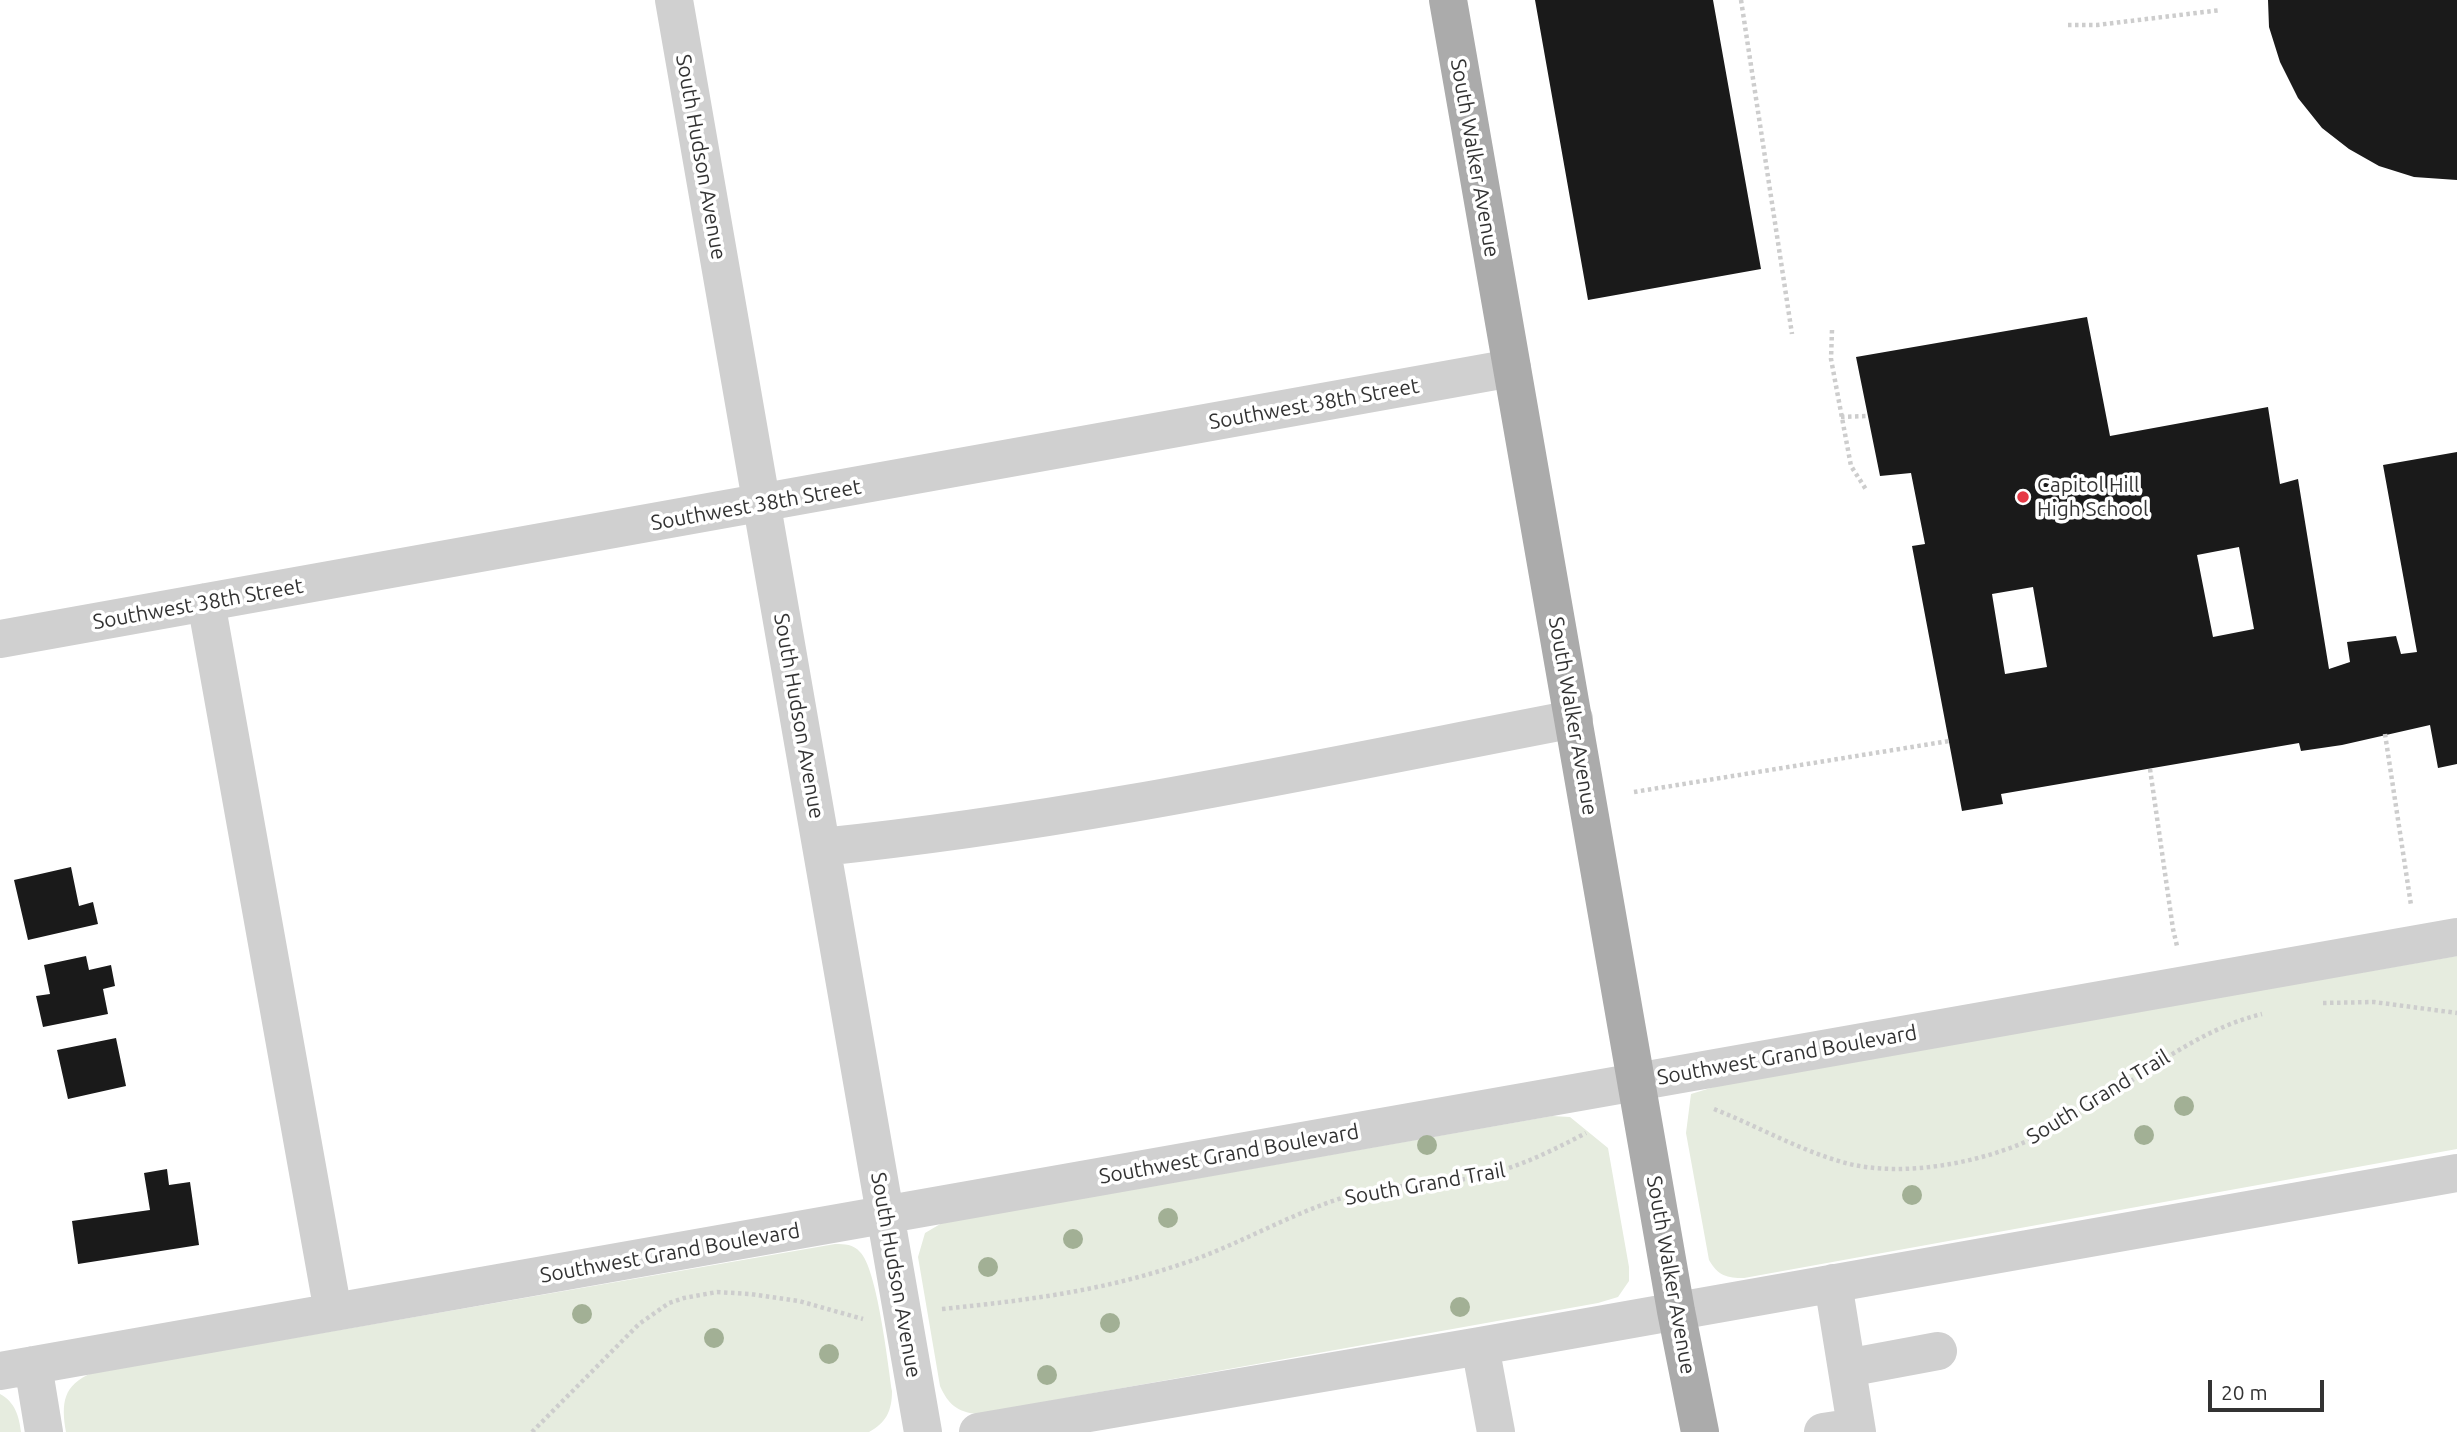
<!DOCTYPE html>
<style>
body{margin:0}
#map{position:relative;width:2457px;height:1432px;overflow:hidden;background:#fff;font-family:Ubuntu,sans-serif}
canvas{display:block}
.scale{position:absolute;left:2208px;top:1380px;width:116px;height:32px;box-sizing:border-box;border:4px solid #333;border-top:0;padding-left:9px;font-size:21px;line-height:24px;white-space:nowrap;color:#333;-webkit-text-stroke:5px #fff;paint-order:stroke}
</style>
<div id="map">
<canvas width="2457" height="1432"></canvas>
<div class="scale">20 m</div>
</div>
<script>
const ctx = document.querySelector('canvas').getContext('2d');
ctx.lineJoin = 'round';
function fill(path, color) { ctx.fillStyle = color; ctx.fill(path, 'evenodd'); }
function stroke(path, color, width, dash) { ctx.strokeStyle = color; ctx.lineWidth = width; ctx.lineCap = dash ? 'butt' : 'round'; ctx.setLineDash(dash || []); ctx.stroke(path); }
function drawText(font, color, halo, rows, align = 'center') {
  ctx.font = font + ' Ubuntu,sans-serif'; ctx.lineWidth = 7; ctx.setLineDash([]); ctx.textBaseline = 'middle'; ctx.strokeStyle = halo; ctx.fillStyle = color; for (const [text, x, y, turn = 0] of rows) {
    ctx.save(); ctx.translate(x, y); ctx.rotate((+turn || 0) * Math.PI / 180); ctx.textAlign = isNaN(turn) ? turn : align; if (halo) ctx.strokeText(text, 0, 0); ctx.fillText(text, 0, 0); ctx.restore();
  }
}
fill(new Path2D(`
 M2457 956V1149L1744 1278C1727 1278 1718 1276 1709 1260L1686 1133 1691 1094 1727 1083Z
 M1552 1116 1570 1117 1608 1148 1629 1267V1281L1618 1297 1598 1303 977 1414C957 1412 948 1404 940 1386L918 1257 925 1233 942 1223Z
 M835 1244C845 1244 853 1244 860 1252 877 1268 888 1364 892 1391 892 1411 886 1423 869 1432H66C61 1403 63 1385 92 1373Z
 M0 1394C15 1402 19 1416 21 1432H0Z`), '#e6ecdf');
fill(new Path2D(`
 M1535 0H1713L1761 269 1588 300Z
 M2268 0H2457V180L2414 177 2379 166 2349 149 2322 128 2298 98 2280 62 2269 27Z
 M2087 317 2110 436 2268 407 2280 484 2298 479 2329 669 2350 662 2347 642 2396 636 2401 654 2417 652 2383 465 2457 452V764L2438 768 2430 725 2342 745 2301 751 2299 743 2001 794 2003 804 1962 811 1912 546 1925 544 1911 473 1880 476 1856 357ZM2239 547 2254 629 2213 637 2197 555ZM2033 587 2047 667 2005 674 1992 594Z
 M71 867 79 906 93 902 98 924 28 940 14 880Z
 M86 956 89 970 111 965 115 986 103 989 108 1014 43 1027 36 996 50 994 44 965Z
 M116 1038 126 1086 68 1099 57 1050Z
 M167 1169 169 1185 190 1182 199 1245 78 1264 72 1221 150 1210 144 1173Z`), '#1a1a1a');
stroke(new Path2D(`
 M1741 0 1792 334
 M2068 25H2097L2221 10
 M1832 330 1831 359 1851 466 1867 491
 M1841 417 1868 416
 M2385 734 2411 905
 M2150 769 2173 929 2177 946
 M1634 792 1949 741
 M2323 1003 2374 1002 2457 1013
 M1714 1109C1757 1126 1797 1149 1842 1162 1904 1180 1993 1161 2048 1131 2072 1119 2094 1104 2117 1090 2163 1060 2208 1027 2262 1014
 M942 1309C1031 1300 1110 1290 1196 1259 1247 1240 1295 1212 1348 1196 1384 1185 1421 1186 1458 1180 1505 1174 1544 1155 1586 1133
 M532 1432 639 1324 669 1303 684 1298 717 1292 750 1294 799 1301 863 1319`), '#cdcdcd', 4.5, [3.5, 3.5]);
stroke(new Path2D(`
 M674 0 923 1432
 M206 602 333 1312
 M0 639 1512 368
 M822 847C1075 821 1324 767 1574 719
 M1833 1283 1857 1432
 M1480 1346 1496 1432
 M33 1365 44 1432
 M1847 1368 1938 1351
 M0 1371 2457 937
 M978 1432 1480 1346 2457 1173
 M1823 1432 1856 1427`), '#d0d0d0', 38);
stroke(new Path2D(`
 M1448 0 1676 1311 1700 1432`), '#ababab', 38);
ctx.fillStyle = '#a2b095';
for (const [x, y] of [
 [2184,1106],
 [2144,1135],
 [1427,1145],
 [1912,1195],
 [1168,1218],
 [1073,1239],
 [988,1267],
 [1460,1307],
 [582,1314],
 [1110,1323],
 [714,1338],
 [829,1354],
 [1047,1375]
]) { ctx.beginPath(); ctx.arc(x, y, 10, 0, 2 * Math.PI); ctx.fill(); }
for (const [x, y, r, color] of [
 [2023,497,7,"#e63946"]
]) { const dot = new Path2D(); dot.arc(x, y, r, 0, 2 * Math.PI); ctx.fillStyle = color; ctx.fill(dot); stroke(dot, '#fff', 2.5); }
drawText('21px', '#333', '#fff', [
 ["South Hudson Avenue",701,157,80],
 ["South Walker Avenue",1475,158,80],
 ["Southwest 38th Street",1314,404,-10],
 ["Southwest 38th Street",756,505,-10],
 ["Southwest 38th Street",198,604,-10],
 ["South Hudson Avenue",799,716,80],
 ["South Walker Avenue",1573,716,80],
 ["Southwest Grand Boulevard",1787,1055,-10],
 ["South Grand Trail",2098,1097,-31],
 ["Southwest Grand Boulevard",1229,1154,-10],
 ["South Grand Trail",1425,1184,-10],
 ["Southwest Grand Boulevard",670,1253,-10],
 ["South Hudson Avenue",896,1275,80],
 ["South Walker Avenue",1671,1275,80]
]);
drawText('21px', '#333', '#fff', [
 ["Capitol Hill",2037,485],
 ["High School",2037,509]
], 'left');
</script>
